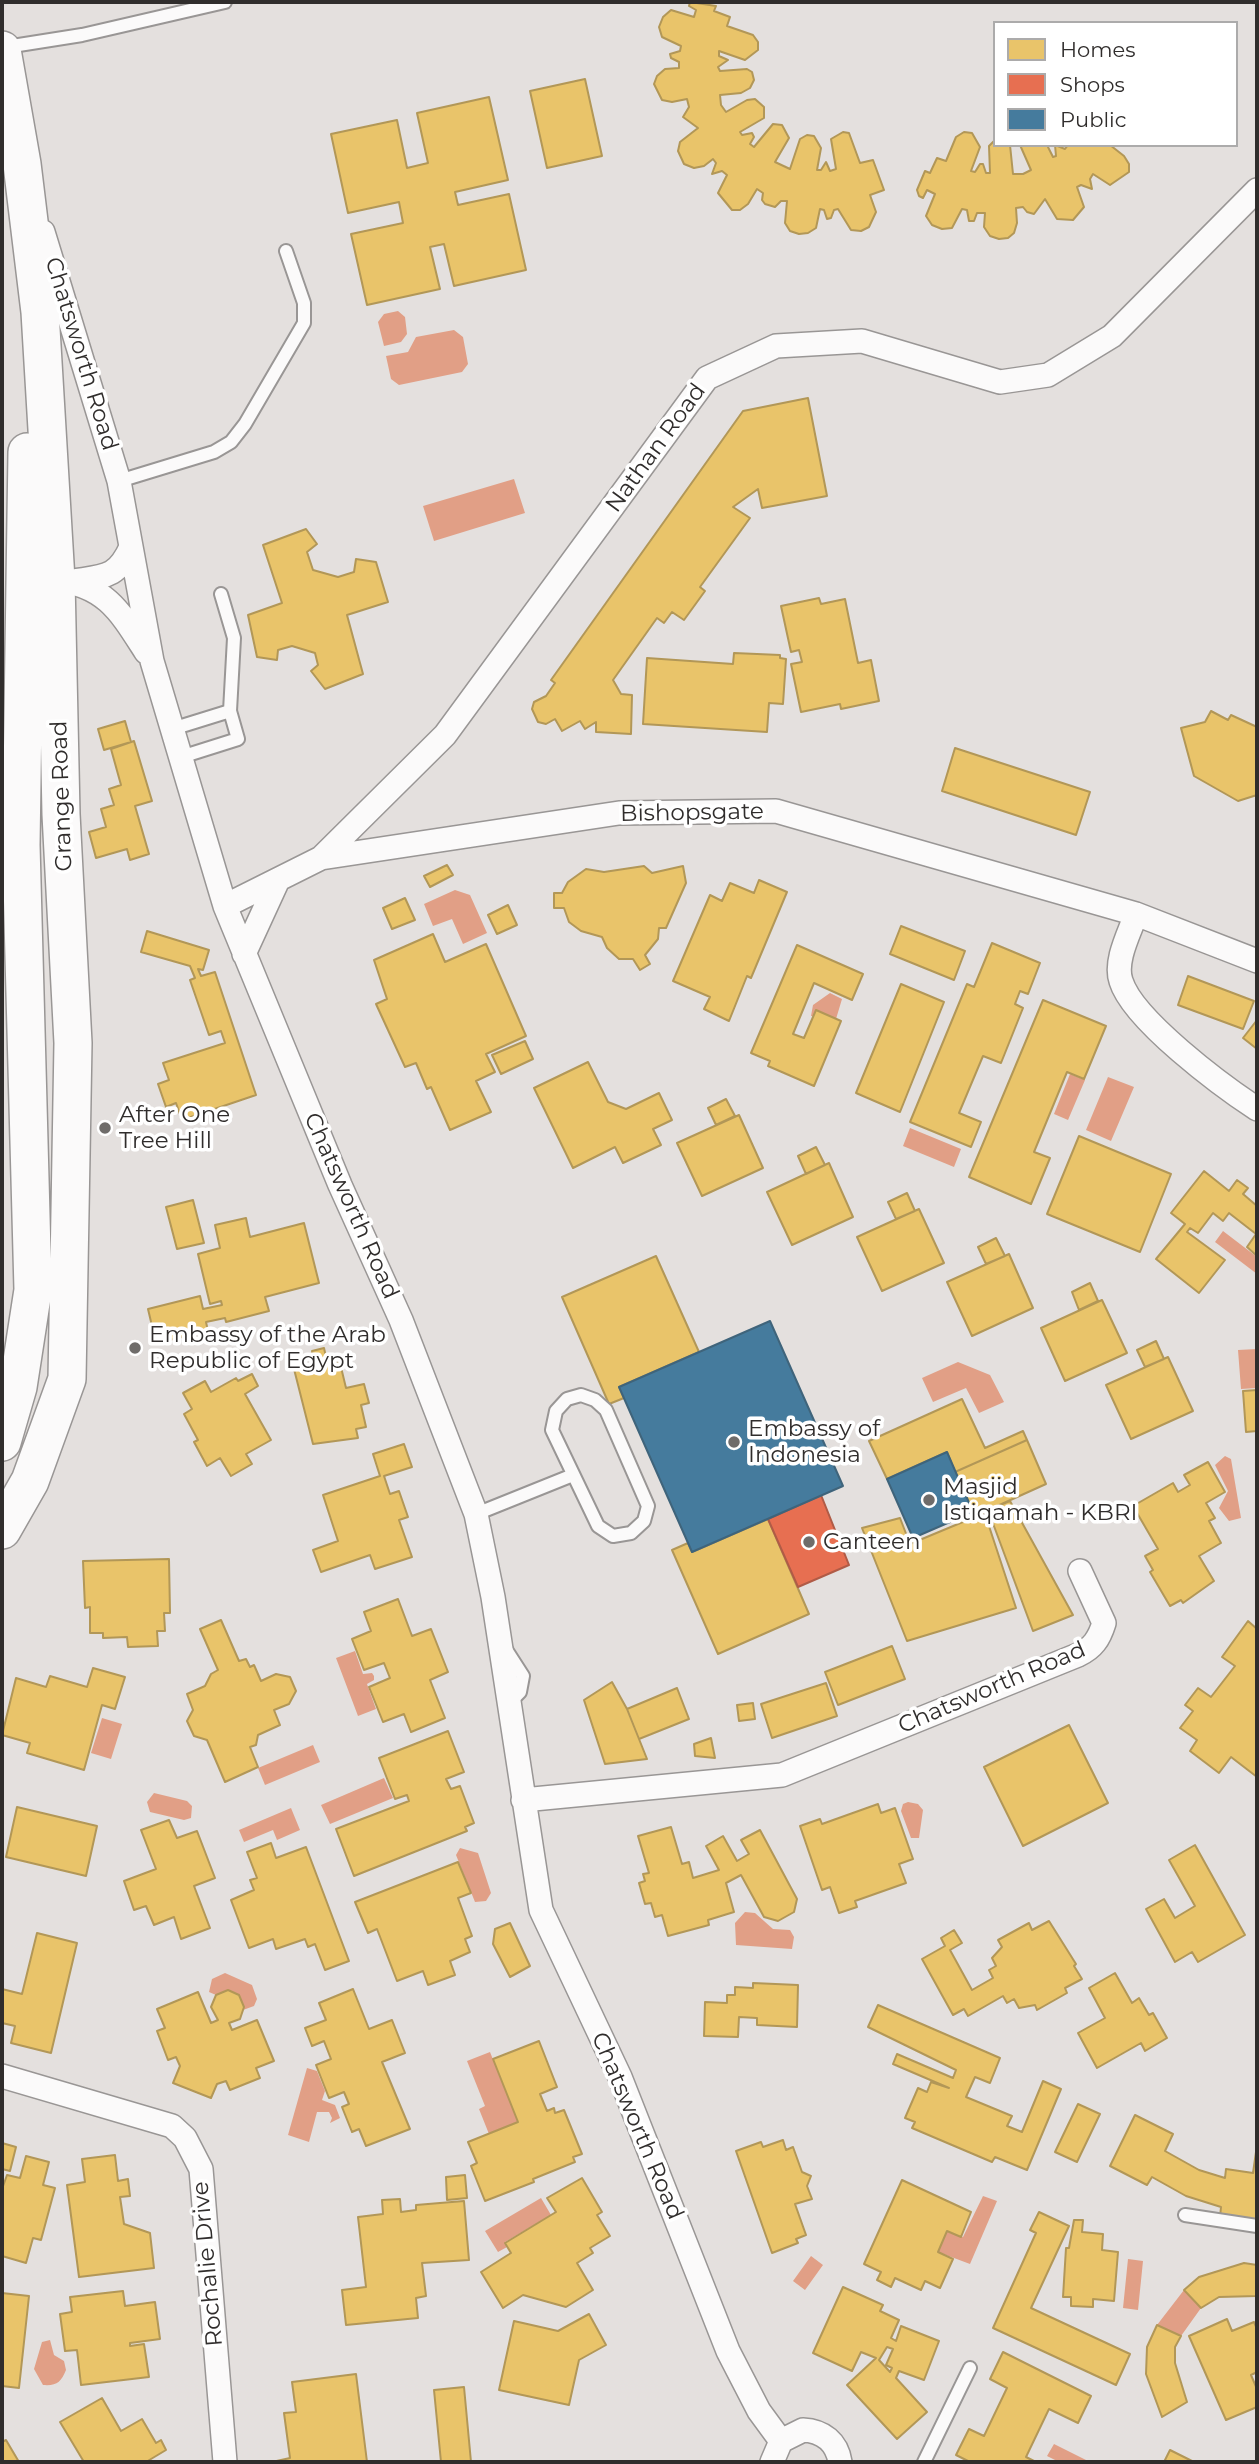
<!DOCTYPE html>
<style>
body{margin:0}
#map{position:relative;width:1259px;height:2464px;overflow:hidden;background:#e4e0de;font-family:Montserrat,sans-serif}
canvas{display:block}
.frame{position:absolute;inset:0;border:4px solid #302d2c;pointer-events:none}
.legend{position:absolute;left:993px;top:21px;width:245px;height:126px;box-sizing:border-box;background:#fff;border:2px solid #acabab;margin:0;padding:9px 12px;list-style:none;font-size:21px;color:#302d2c}
.legend li{display:flex;align-items:center;gap:14px;height:35px}
.legend b{width:35px;border:2px solid #acabab}
</style>
<div id="map">
<canvas width="1259" height="2464"></canvas>
<div class="frame"></div>
<ul class="legend">
<li><b style="height:19px;background:#e9c46a"></b>Homes</li>
<li><b style="height:19px;background:#e76f51"></b>Shops</li>
<li><b style="height:19px;background:#457b9d"></b>Public</li>
</ul>
</div>
<script>
const ctx = document.querySelector('canvas').getContext('2d');
ctx.lineJoin = 'round';
function fill(path, color) { ctx.fillStyle = color; ctx.fill(path, 'evenodd'); }
function stroke(path, color, width, dash) { ctx.strokeStyle = color; ctx.lineWidth = width; ctx.lineCap = dash ? 'butt' : 'round'; ctx.setLineDash(dash || []); ctx.stroke(path); }
function drawText(font, color, halo, rows, align = 'center') {
  ctx.font = font + ' Montserrat,sans-serif'; ctx.lineWidth = 7; ctx.setLineDash([]); ctx.textBaseline = 'middle'; ctx.strokeStyle = halo; ctx.fillStyle = color; for (const [text, x, y, turn = 0] of rows) {
    ctx.save(); ctx.translate(x, y); ctx.rotate((+turn || 0) * Math.PI / 180); ctx.textAlign = isNaN(turn) ? turn : align; if (halo) ctx.strokeText(text, 0, 0); ctx.fillText(text, 0, 0); ctx.restore();
  }
}
fill(new Path2D(`
 M398 311 405 317 407 334 401 342 384 346 378 322 384 314Z
 M454 330 463 337 468 364 462 372 399 385 391 379 386 356 408 352 416 337Z
 M514 479 525 513 434 541 423 506Z
 M455 890 470 895 487 933 463 944 452 919 433 926 424 904Z
 M830 993 842 999 836 1019 811 1016 813 1005Z
 M1070 1074 1085 1080 1068 1120 1054 1114Z
 M1108 1077 1134 1087 1111 1141 1086 1130Z
 M910 1128 961 1149 954 1167 903 1146Z
 M1223 1231 1257 1257V1274L1215 1242Z
 M1257 1349V1388L1241 1389 1238 1350Z
 M958 1362 990 1375 1004 1402 979 1413 966 1388 933 1402 922 1378Z
 M1225 1456 1231 1459 1241 1518 1229 1521 1219 1508 1228 1491 1215 1465Z
 M355 1651 363 1674 372 1673 374 1676V1680L367 1684 376 1709 358 1716 336 1658Z
 M102 1718 122 1724 111 1759 91 1753Z
 M313 1745 320 1762 265 1785 258 1768Z
 M384 1778 393 1798 330 1824 321 1805Z
 M154 1793 187 1801 192 1806 191 1818 184 1820 150 1812 147 1802Z
 M908 1802 918 1804 923 1810 919 1838H911L901 1811 903 1804Z
 M291 1808 300 1830 277 1840 273 1830 244 1842 239 1830Z
 M460 1848 478 1853 491 1893 486 1901 475 1902 456 1855Z
 M745 1912 755 1913 773 1929 790 1930 794 1937 792 1949 736 1945 735 1923Z
 M225 1973 252 1985 257 1999 254 2006 243 2010 239 1995 228 1990 216 1995 209 1992 212 1979Z
 M490 2052 518 2122 489 2134 479 2109 485 2106 467 2061Z
 M307 2068 317 2071 325 2091 322 2100 335 2105 340 2118 330 2123 332 2118 329 2112H317L309 2142 288 2135Z
 M983 2196 997 2201 970 2264 938 2252 947 2231 963 2237Z
 M541 2198 551 2215 505 2242 507 2247 498 2252 485 2231Z
 M811 2256 823 2265 805 2290 793 2281Z
 M1128 2259 1143 2261 1138 2310 1123 2308Z
 M1184 2290 1201 2308 1181 2336 1157 2325Z
 M50 2340 54 2355 64 2361 66 2370C61 2382 57 2386 43 2385L34 2369 42 2342Z
 M1054 2444 1090 2462H1059L1047 2456Z`), '#e19f86');
const homes = new Path2D(`
 M690 2 716 6 714 11 730 17 727 26 753 35 758 42V50L745 60 719 51V56L728 60 718 67 720 71 747 69 752 72 754 80 750 88 741 93 720 95 721 105 726 112 747 100 755 99 764 107V118L740 132 742 135 752 133 754 137 750 144 754 147 773 124 782 125 789 138 775 162 790 169 800 139 807 135 814 136 821 148 817 170H821L826 162 830 171 836 169 831 139 843 132 849 133 860 163 873 160 884 190 870 195 876 212 869 227 861 231 851 230 838 209 834 210 831 218 827 219 824 210 820 209 816 228 808 233 799 234 790 231 785 223 787 201H781L775 207 765 204 762 200 763 193 757 189 748 204 740 210H732L718 193 727 175 722 171 712 174 716 163 713 159 704 166 694 168 684 164 678 151 680 142 698 128 683 117 689 107 687 99 672 102 662 100 654 84 657 76 665 69 679 68V62L671 58 670 54 680 51 681 46 662 37 659 27 663 17 671 10 694 17 696 10 689 6Z
 M585 79 602 156 547 168 530 91Z
 M489 97 508 180 455 192 458 205 509 194 526 270 454 286 444 244 430 247 440 289 367 305 351 234 403 223 399 202 348 213 331 134 397 120 407 168 428 163 417 113Z
 M964 132 972 133 980 147 971 171 975 172 980 164H983L986 173H990L989 146 995 140V145H1010L1013 174H1023L1031 170 1020 145H1047L1053 157 1056 156 1055 145 1065 149 1068 145H1110L1124 156 1129 164V172L1110 185 1093 174 1090 179 1092 189 1081 185 1077 187 1084 207 1073 220 1057 219 1045 199 1034 214 1027 212 1023 207 1016 208 1017 223 1014 233 1008 238 999 239 990 236 984 227 985 213H977L974 221H969L967 210 962 209 952 228 942 229 932 225 926 216 935 194 927 190 923 198 919 196 917 190 925 171 930 173 937 158 946 161 956 137Z
 M808 398 827 496 762 508 758 489 733 507 750 518 700 587 705 591 684 620 672 612 664 623 657 618 613 680 621 694 632 695 631 734 596 732V722L585 729 580 721 562 731 555 719 546 724 538 722 532 709 534 702 546 696 555 683 551 680 743 411Z
 M306 529 317 544 307 552 313 570 338 577 354 572 356 559 376 562 388 602 347 615 363 674 325 689 311 671 318 665 315 653 292 646 278 650 277 660 257 657 248 615 282 603 263 545Z
 M819 598 821 604 845 599 858 663 871 660 879 701 841 709 840 704 801 712 791 664 802 662 799 650 791 652 781 606Z
 M734 653 780 655V658L786 659 783 704 769 703 767 732 643 724 647 658 733 664Z
 M1211 711 1228 720 1231 715 1257 727V795L1238 801 1194 776 1181 728 1205 722Z
 M125 721 131 742 104 750 98 729Z
 M134 741 152 801 135 806 149 854 130 860 127 849 96 858 89 832 106 827 101 809 114 805 109 789 121 785 111 749Z
 M955 748 1090 792 1076 835 942 791Z
 M447 865 453 875 430 887 424 876Z
 M644 866 652 873 683 866 686 883 666 928H659L658 939 645 955 650 964 640 970 633 959H619L607 948 602 937 581 931 569 922 564 908H554V893H562L568 882 586 869 604 872Z
 M759 880 787 892 751 978 747 976 729 1021 704 1009 710 997 673 981 710 895 722 901 730 883 754 893Z
 M405 898 415 920 392 929 383 908Z
 M508 905 517 925 497 934 488 915Z
 M901 926 965 951 954 980 890 954Z
 M147 931 209 950 203 970 198 969 201 976 215 972 256 1095 182 1120 176 1103 166 1107 158 1084 169 1080 163 1063 225 1043 221 1031 209 1035 190 980 195 978 190 966 141 952Z
 M433 934 445 962 486 944 526 1036 486 1054 495 1072 476 1081 491 1112 450 1130 431 1087 427 1089 416 1063 405 1067 376 1004 387 999 374 960Z
 M992 943 1040 963 1028 994 1020 991 1015 1004 1023 1008 1001 1063 983 1056 959 1113 981 1122 971 1147 910 1122 967 984 974 987Z
 M797 945 863 974 852 1000 814 983 793 1034 804 1038 816 1010 841 1021 814 1086 768 1066 770 1061 751 1053Z
 M1188 976 1254 1001 1243 1029 1178 1005Z
 M901 984 944 1002 900 1112 856 1093Z
 M1043 1000 1106 1026 1084 1079 1067 1072 1034 1152 1050 1158 1031 1204 969 1177Z
 M1257 1020V1049L1243 1038Z
 M525 1041 533 1059 501 1074 492 1055Z
 M588 1062 608 1102 626 1109 659 1093 672 1120 653 1129 661 1145 623 1163 615 1147 573 1168 534 1088Z
 M726 1099 735 1116 716 1125 708 1108Z
 M739 1115 763 1168 702 1196 677 1143Z
 M1079 1136 1171 1174 1140 1252 1047 1214Z
 M816 1147 825 1165 806 1174 798 1156Z
 M829 1163 853 1217 792 1245 767 1192Z
 M1204 1171 1229 1191 1237 1180 1248 1188 1243 1194 1257 1206V1256L1247 1247 1256 1234 1229 1213 1223 1221 1213 1213 1198 1233 1190 1228 1187 1232 1225 1260 1199 1293 1156 1259 1185 1224 1171 1213Z
 M907 1193 915 1211 896 1219 888 1202Z
 M193 1200 204 1243 177 1249 166 1207Z
 M919 1209 944 1263 882 1291 857 1237Z
 M246 1218 250 1237 304 1223 319 1283 265 1297 269 1311 226 1322 225 1318 206 1322 208 1331 156 1343 148 1309 200 1296 203 1309 222 1305 221 1301 210 1304 198 1254 220 1248 215 1225Z
 M996 1238 1005 1256 986 1264 978 1247Z
 M1009 1254 1033 1308 972 1336 947 1282Z
 M656 1256 699 1352 619 1387 624 1398 609 1404 562 1297Z
 M1090 1283 1098 1301 1079 1310 1072 1292Z
 M1102 1300 1127 1353 1065 1381 1041 1328Z
 M1156 1341 1164 1359 1145 1367 1137 1350Z
 M324 1348 328 1366 340 1363 346 1388 364 1384 369 1403 361 1405 366 1427 356 1429 358 1438 313 1444 294 1369 315 1363 312 1351Z
 M1168 1357 1193 1411 1131 1439 1106 1385Z
 M252 1374 258 1386 245 1394 271 1440 246 1454 252 1464 231 1476 220 1458 207 1466 194 1442 198 1440 184 1414 192 1409 183 1393 205 1381 211 1392 236 1378 238 1381Z
 M1257 1390V1431L1246 1432 1243 1391Z
 M962 1399 985 1448 1023 1431 1027 1440 955 1472 947 1452 887 1479 869 1441Z
 M1027 1440 1046 1484 975 1516 955 1472Z
 M404 1444 412 1467 384 1476 390 1494 399 1491 408 1517 399 1520 412 1557 375 1569 370 1555 321 1572 313 1550 338 1541 323 1495 380 1476 373 1454Z
 M1208 1462 1225 1492 1206 1503 1215 1518 1209 1521 1221 1543 1199 1556 1214 1581 1183 1603 1181 1600 1170 1606 1150 1572 1153 1570 1145 1556 1158 1549 1133 1506 1173 1483 1178 1492 1190 1485 1184 1475Z
 M1010 1501 1073 1615 1033 1631 988 1510Z
 M900 1518 910 1544 970 1519 987 1520 1016 1608 907 1641 862 1528Z
 M768 1519 809 1614 718 1654 672 1550 688 1543 692 1552Z
 M169 1559 170 1613H164L165 1631H157L158 1646 128 1647 127 1637 103 1638V1633H90V1607L85 1608 83 1561Z
 M398 1599 412 1636 431 1629 448 1672 430 1680 445 1718 411 1732 404 1714 383 1722 369 1687 390 1678 384 1663 364 1670 352 1639 371 1631 364 1612Z
 M221 1620 239 1661 246 1659 250 1667 254 1665 261 1681 276 1674 290 1677 296 1691 289 1704 274 1710 280 1725 258 1735 256 1745 250 1747 258 1767 225 1782 207 1740 194 1736 187 1721 193 1710 187 1694 205 1686 211 1674 218 1670 200 1629Z
 M1248 1621 1257 1629V1777L1231 1757 1219 1773 1190 1751 1197 1740 1180 1728 1193 1711 1185 1705 1198 1688 1211 1697 1235 1666 1222 1657Z
 M892 1646 905 1679 838 1705 825 1672Z
 M93 1668 125 1677 115 1709 102 1705 84 1770 27 1753 30 1743 2 1735 16 1678 46 1687 50 1676 87 1687Z
 M612 1682 627 1709 647 1759 605 1764 584 1700Z
 M826 1683 837 1716 772 1738 761 1704Z
 M677 1688 689 1719 639 1739 627 1709Z
 M753 1703 755 1719 739 1721 737 1705Z
 M1069 1725 1108 1803 1023 1846 984 1767Z
 M448 1731 464 1772 446 1779 451 1789 460 1786 474 1823 465 1827 467 1831 354 1876 336 1829 409 1801 407 1795 395 1799 379 1758Z
 M711 1738 715 1758 695 1756 694 1744Z
 M878 1804 881 1813 895 1808 913 1859 899 1864 906 1883 855 1901 857 1907 839 1913 830 1887 822 1890 800 1826 820 1819 822 1824Z
 M17 1807 97 1826 86 1876 6 1857Z
 M169 1820 177 1838 197 1831 215 1878 194 1886 210 1928 181 1939 174 1917 154 1925 146 1906 134 1910 124 1881 156 1869 141 1830Z
 M671 1827 682 1864 689 1862 693 1878 719 1870 706 1846 723 1836 737 1861 749 1854 741 1840 760 1830 797 1899 794 1912 778 1921 764 1917 741 1875 726 1883 734 1912 708 1920 709 1925 668 1936 662 1915 655 1917 651 1903 645 1904 639 1883 645 1881 643 1874 649 1873 638 1836Z
 M271 1843 276 1858 306 1847 349 1961 325 1970 315 1944 308 1947 305 1939 276 1949 273 1939 249 1948 231 1900 254 1890 250 1880 257 1878 247 1852Z
 M1195 1845 1245 1935 1198 1962 1192 1952 1175 1962 1146 1909 1164 1899 1175 1918 1195 1906 1169 1860Z
 M458 1862 471 1893 458 1898 472 1936 465 1939 470 1952 450 1961 455 1975 428 1985 423 1971 397 1981 377 1929 368 1933 355 1902Z
 M1049 1921 1076 1964 1074 1966 1082 1979 1065 1988 1067 1993 1037 2010 1035 2005 1019 2008 1014 1999 1007 2003 1003 1996 968 2016 964 2009 953 2015 922 1959 945 1946 941 1938 954 1930 962 1943 950 1950 972 1990 993 1978 989 1970 996 1966 992 1958 1002 1947 998 1940 1029 1923 1032 1930Z
 M510 1923 530 1966 510 1977 493 1944 495 1929Z
 M37 1933 77 1943 51 2053 11 2043 15 2026 2 2023V1989L22 1994Z
 M1115 1973 1132 2003 1139 1998 1149 2015 1153 2013 1167 2038 1145 2051 1141 2043 1097 2068 1078 2033 1105 2018 1089 1988Z
 M753 1983 798 1985 797 2027 757 2025V2018L739 2017 738 2037 704 2036 705 2002 727 2003V1995H735V1987L753 1988Z
 M353 1989 369 2029 392 2020 405 2053 382 2062 410 2129 366 2146 359 2129 352 2132 342 2107 349 2104 344 2092 329 2098 316 2065 331 2059 324 2041 312 2046 305 2028 326 2020 319 2003Z
 M228 1990 239 1995 244 2007 240 2019 229 2023 232 2030 257 2020 274 2061 256 2068 260 2078 230 2090 226 2081 217 2084 211 2098 173 2083 180 2066 176 2057 168 2060 157 2031 165 2028 157 2009 198 1992 211 2023 218 2020 211 2007 216 1995Z
 M878 2005 1000 2058 990 2083 975 2077 966 2097 1012 2116 1007 2126 1022 2132 1043 2081 1061 2089 1027 2170 995 2157 992 2162 912 2128 915 2122 905 2118 918 2088 927 2092 931 2082 949 2088 893 2064 897 2054 953 2078 956 2070 868 2027Z
 M539 2041 557 2087 540 2094 547 2111 554 2108 555 2113 564 2110 582 2154 573 2157 575 2162 533 2179 534 2182 485 2201 471 2166 477 2163 468 2142 518 2122 493 2059Z
 M1078 2104 1100 2114 1077 2162 1055 2152Z
 M1135 2115 1173 2134 1165 2151 1199 2170 1225 2178 1226 2169 1253 2173 1257 2145V2222L1220 2217 1221 2207 1186 2196 1152 2177 1147 2185 1110 2166Z
 M783 2140 786 2150 793 2147 802 2172 811 2176 807 2186 812 2199 795 2204 806 2235 796 2239 798 2243 772 2253 736 2151 761 2142 763 2147Z
 M2 2143 16 2147 10 2171 2 2169Z
 M115 2155 118 2181 128 2179 130 2196 120 2197 124 2224 150 2233 154 2268 79 2277 67 2185 85 2182 82 2159Z
 M26 2156 49 2162 43 2185 55 2188 41 2240 33 2238 26 2263 2 2256V2189L7 2175 20 2178Z
 M465 2175 467 2198 447 2200 446 2177Z
 M582 2178 602 2212 597 2215 610 2236 590 2248 593 2253 577 2263 593 2290 566 2307 523 2295 503 2308 481 2272 511 2253 505 2243 556 2212 547 2198Z
 M902 2180 971 2212 961 2237 947 2231 938 2252 953 2259 940 2288 925 2281 921 2290 895 2278 891 2287 877 2280 881 2272 864 2264Z
 M400 2199 401 2212 416 2210V2205L464 2201 469 2260 422 2263 426 2296 416 2298 418 2318 346 2325 342 2290 366 2287 358 2217 383 2214 382 2200Z
 M1039 2212 1069 2226 1031 2308 1130 2354 1116 2385 993 2328 1036 2233 1030 2230Z
 M1074 2220H1083L1082 2232 1103 2234 1102 2250 1118 2252 1114 2301 1093 2299V2307L1071 2306V2297H1063L1066 2248H1069Z
 M1244 2263 1257 2265V2296L1219 2297 1201 2308 1184 2290 1199 2277Z
 M843 2287 883 2305 880 2311 899 2320 891 2338 896 2341 901 2326 939 2341 924 2380 899 2371 896 2378 927 2412 897 2439 847 2385 876 2358 861 2352 852 2371 813 2353ZM887 2347 893 2349 886 2365 892 2368 890 2372 879 2360Z
 M123 2291 125 2306 155 2302 160 2339 130 2343V2346L144 2344 149 2377 81 2385 77 2350 65 2351 60 2314 72 2312 70 2297Z
 M2 2293 29 2296 19 2388 2 2386Z
 M589 2314 606 2345 579 2360 569 2405 499 2390 514 2321 558 2331Z
 M1227 2319 1232 2331 1254 2322 1257 2329V2372L1251 2375 1257 2389V2407L1226 2420 1189 2336Z
 M1157 2325 1181 2336 1175 2347V2363L1187 2402 1162 2417 1146 2374 1147 2347Z
 M1003 2352 1091 2396 1078 2423 1049 2409 1026 2457 1036 2462H970L956 2455 969 2429 984 2436 1007 2388 990 2379Z
 M356 2374 367 2462H272L290 2458 284 2413 296 2412 292 2382Z
 M464 2387 471 2462H441L434 2390Z
 M102 2398 121 2431 142 2419 156 2443 161 2440 166 2450 146 2462H84L60 2422Z
 M6 2440 19 2462H2V2442Z
 M1170 2450 1194 2462H1164Z`);
fill(homes, '#e9c46a');
stroke(homes, '#b29757', 2);
const shops = new Path2D(`
 M821 1495 849 1565 798 1587 768 1519Z`);
fill(shops, '#e76f51');
stroke(shops, '#b05b46', 2);
const public = new Path2D(`
 M770 1321 843 1486 692 1552 619 1387Z
 M947 1452 973 1512 913 1538 887 1479Z`);
fill(public, '#457b9d');
stroke(public, '#3f647b', 2);
const lane = new Path2D(`
 M6 47 82 35 225 2
 M119 481 214 452 231 442 245 424 304 323V303L286 251
 M172 729 230 711
 M181 757 238 739 230 711 234 638 221 594
 M581 1395 595 1400 606 1410 648 1506 644 1521 631 1533 613 1536 598 1526 552 1430 556 1411 567 1399Z
 M476 1514 573 1475
 M505 1648 523 1676 520 1692 509 1703
 M1185 2215 1257 2226
 M924 2462 970 2368`);
const street = new Path2D(`
 M43 232 119 481 152 661 225 906 340 1185 401 1320 476 1514 493 1597 541 1910 620 2077 728 2351 759 2411 781 2441
 M56 580C106 585 121 613 146 652
 M73 581C105 576 117 578 131 547
 M321 858 619 813 776 811 1136 914 1257 961
 M225 906 321 858 445 735 707 378 776 346 862 341 1000 382 1048 375 1112 336 1257 190
 M1136 914C1130 932 1114 961 1121 981 1133 1020 1222 1086 1257 1109
 M244 954 278 880
 M523 1800 782 1775 1078 1655C1093 1648 1099 1639 1104 1623L1080 1571
 M2 2076 172 2126 185 2138 201 2169 225 2462
 M772 2462 781 2441 803 2430C823 2431 837 2442 840 2462`);
const primary = new Path2D(`
 M2 50 22 164 40 312 56 580 61 814 73 1043 67 1379 30 1481 2 1530
 M2 1442 18 1387 33 1290 21 845 27 452`);
stroke(lane, '#999695', 16);
stroke(street, '#999695', 26);
stroke(primary, '#999695', 40);
stroke(lane, '#fbfafa', 12);
stroke(street, '#fbfafa', 23);
stroke(primary, '#fbfafa', 37);
for (const [x, y, r, color] of [
 [105,1128,7,"#6f6c6a"],
 [135,1348,7,"#6f6c6a"],
 [734,1442,7,"#6f6c6a"],
 [929,1500,7,"#6f6c6a"],
 [809,1542,7,"#6f6c6a"]
]) { const dot = new Path2D(); dot.arc(x, y, r, 0, 2 * Math.PI); ctx.fillStyle = color; ctx.fill(dot); stroke(dot, '#fff', 2.5); }
drawText('23px', '#302d2c', '#fff', [
 ["Chatsworth Road",81,354,73],
 ["Nathan Road",656,448,-54],
 ["Grange Road",62,796,-92],
 ["Bishopsgate",692,813,-1],
 ["Chatsworth Road",351,1206,66],
 ["Chatsworth Road",992,1688,-23],
 ["Chatsworth Road",637,2126,67],
 ["Rochalie Drive",208,2264,-95]
]);
drawText('23px', '#302d2c', '#fff', [
 ["After One",119,1115],
 ["Tree Hill",119,1141],
 ["Embassy of the Arab",149,1335],
 ["Republic of Egypt",149,1361],
 ["Embassy of",748,1429],
 ["Indonesia",748,1455],
 ["Masjid",943,1487],
 ["Istiqamah - KBRI",943,1513],
 ["Canteen",823,1542]
], 'left');
</script>
